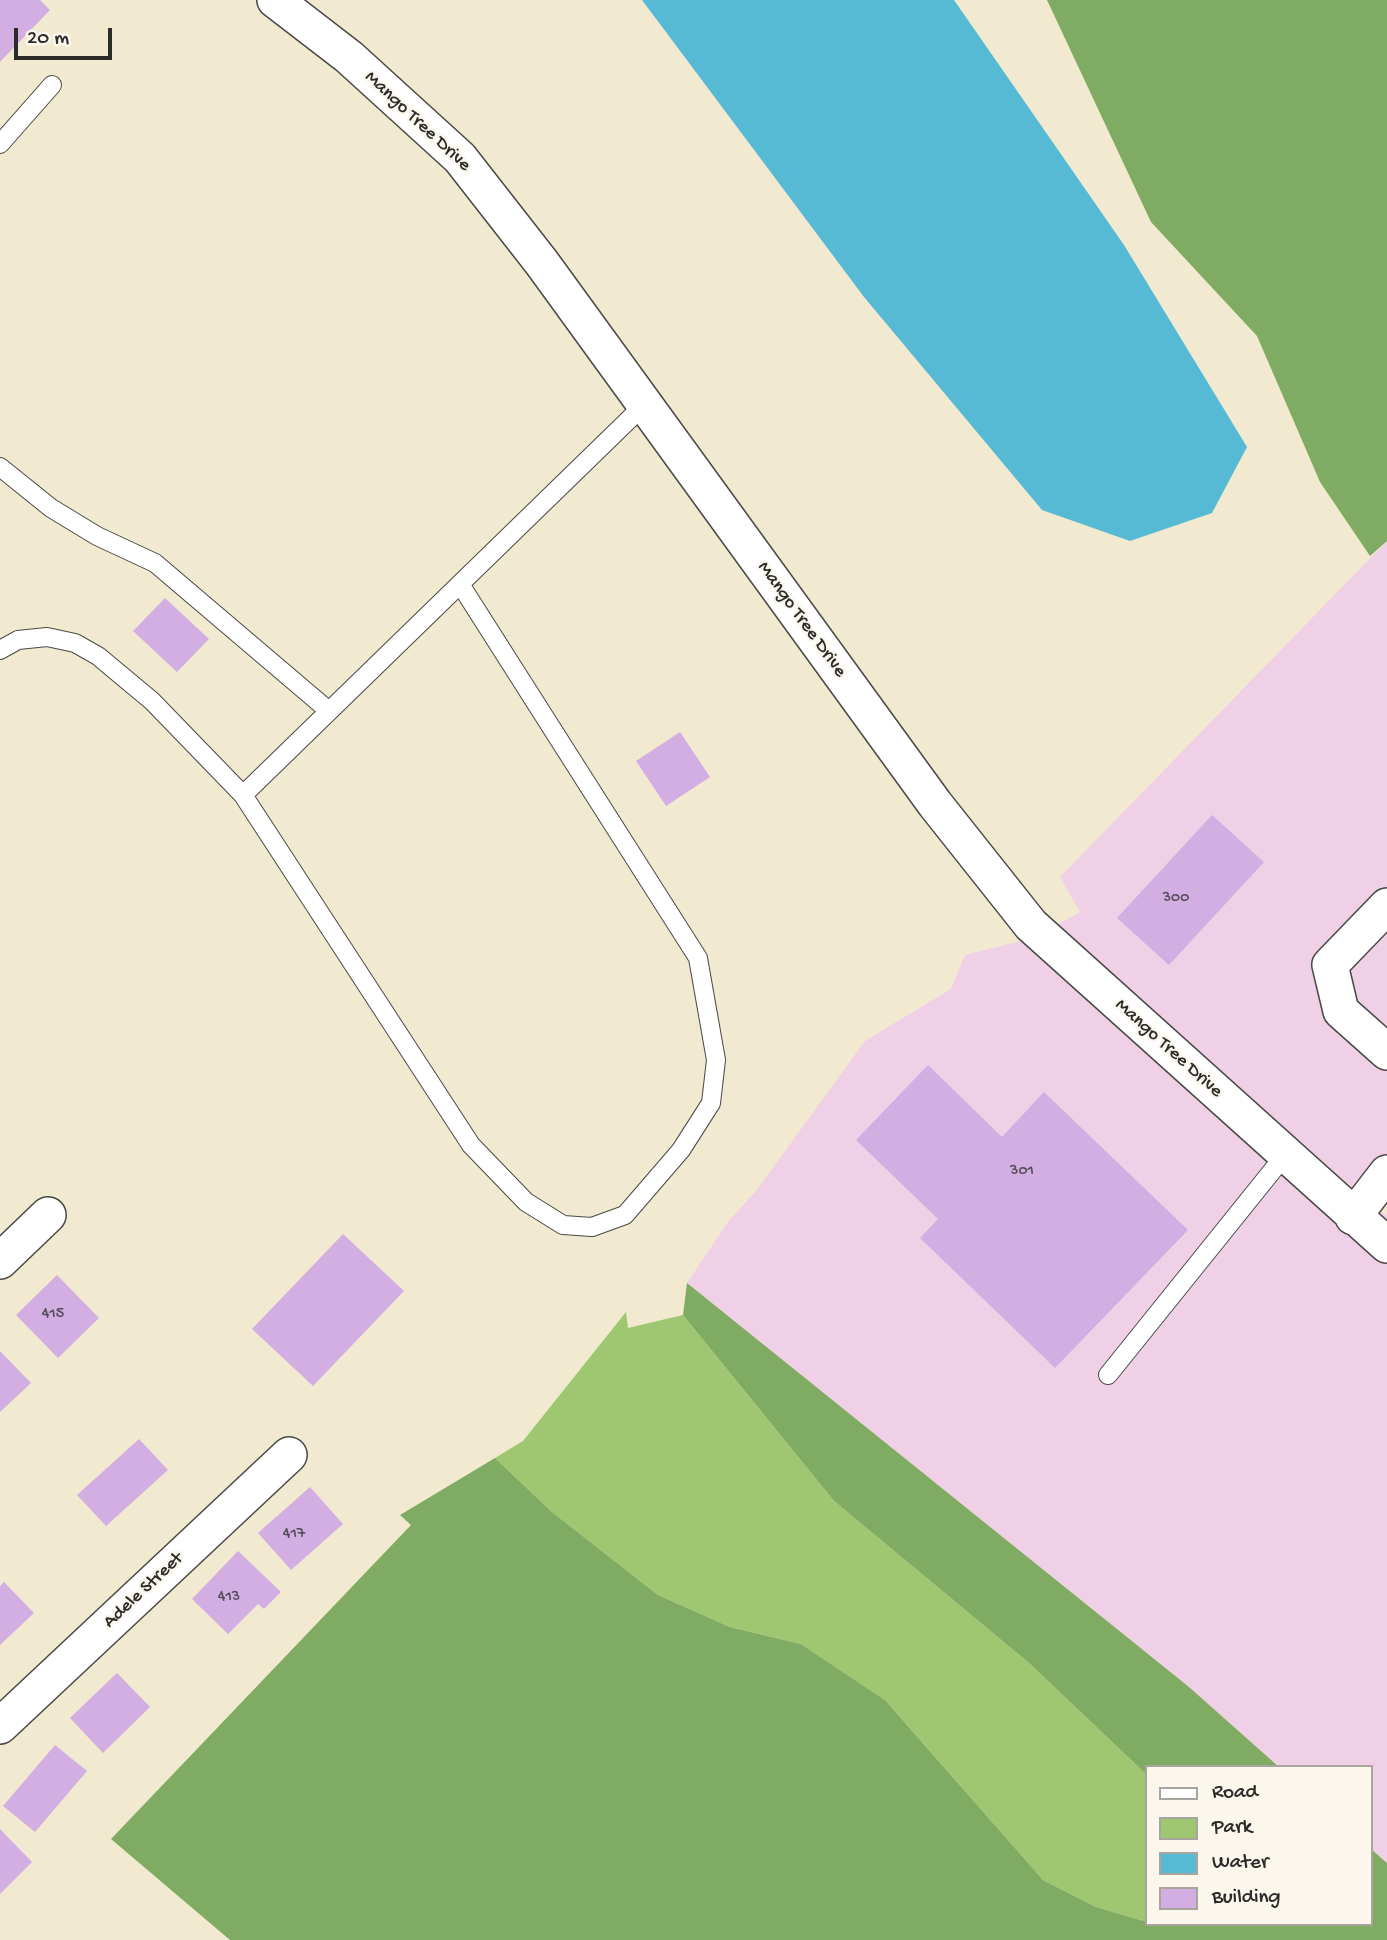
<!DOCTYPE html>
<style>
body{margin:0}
#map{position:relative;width:1387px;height:1940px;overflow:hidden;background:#f1e9d0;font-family:"Gochi Hand",sans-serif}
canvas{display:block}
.legend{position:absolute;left:1145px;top:1765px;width:228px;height:161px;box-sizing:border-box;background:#fbf7ec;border:2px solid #a8a59f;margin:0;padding:9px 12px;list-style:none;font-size:21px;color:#2b2b2b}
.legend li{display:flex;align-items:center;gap:14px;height:35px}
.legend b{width:35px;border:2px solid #a8a59f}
.scale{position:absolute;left:14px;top:28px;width:98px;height:32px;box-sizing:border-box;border:4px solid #2b2b2b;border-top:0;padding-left:9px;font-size:21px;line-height:24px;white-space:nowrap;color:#2b2b2b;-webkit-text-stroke:5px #fbf7ec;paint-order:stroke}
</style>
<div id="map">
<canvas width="1387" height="1940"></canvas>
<ul class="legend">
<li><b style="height:9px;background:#fff"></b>Road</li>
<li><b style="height:19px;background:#9fc671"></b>Park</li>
<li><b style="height:19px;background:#56bad4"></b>Water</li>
<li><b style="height:19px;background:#d2aee2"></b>Building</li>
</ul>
<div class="scale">20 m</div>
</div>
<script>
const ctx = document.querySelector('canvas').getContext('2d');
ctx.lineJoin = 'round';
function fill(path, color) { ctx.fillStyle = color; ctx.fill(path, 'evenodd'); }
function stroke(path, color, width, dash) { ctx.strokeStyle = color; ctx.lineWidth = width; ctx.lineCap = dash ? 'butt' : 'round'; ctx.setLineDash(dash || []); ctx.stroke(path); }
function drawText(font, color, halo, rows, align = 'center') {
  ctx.font = font + ' "Gochi Hand",sans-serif'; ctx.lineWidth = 5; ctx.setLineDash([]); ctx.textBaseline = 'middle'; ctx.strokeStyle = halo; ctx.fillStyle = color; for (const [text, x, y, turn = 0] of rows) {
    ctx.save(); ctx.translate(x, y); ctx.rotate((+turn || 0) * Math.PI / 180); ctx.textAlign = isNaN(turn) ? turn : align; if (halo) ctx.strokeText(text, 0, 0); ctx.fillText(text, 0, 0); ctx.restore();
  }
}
fill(new Path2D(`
 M1387 541V1204L1381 1211 1387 1216V1863L1371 1849V1767H1279L1189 1687 687 1283 728 1222 756 1191 865 1041 951 989 965 955 1033 938 1080 912 1060 877Z`), '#efd0e6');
fill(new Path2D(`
 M626 1312 628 1328 683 1315 834 1501 1029 1663 1147 1775V1922L1096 1907 1043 1880 885 1700 801 1644 730 1627 658 1595 552 1512 495 1458 523 1441Z`), '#9fc671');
fill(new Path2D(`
 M1047 0H1387V541L1370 556 1320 482 1257 336 1151 222Z
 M687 1283 1189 1687 1279 1767H1147V1775L1029 1663 834 1501 683 1315Z
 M495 1458 552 1512 658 1595 730 1627 801 1644 885 1700 1043 1880 1096 1907 1147 1922V1924H1371V1849L1387 1863V1940H230L111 1839 411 1525 400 1515Z`), '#7fab63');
fill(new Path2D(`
 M642 0H954L1124 245 1247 447 1212 513 1130 541 1042 510 864 297Z`), '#56bad4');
fill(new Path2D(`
 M0 0H40L50 10 0 62Z
 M165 598 209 639 177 672 133 631Z
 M680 732 710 777 666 806 636 761Z
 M1212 815 1264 862 1169 965 1117 918Z
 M928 1065 1002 1137 1044 1092 1188 1230 1055 1368 920 1238 938 1219 856 1140Z
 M343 1234 404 1291 313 1386 252 1329Z
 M57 1275 99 1318 58 1358 16 1315Z
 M0 1351 31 1383 0 1412Z
 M139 1439 168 1470 106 1526 77 1495Z
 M310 1487 343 1524 291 1570 258 1533Z
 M238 1551 281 1592 264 1609 258 1604 228 1634 192 1599Z
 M4 1582 34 1613 0 1645V1586Z
 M117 1673 150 1707 103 1753 70 1718Z
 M55 1745 87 1771 35 1832 3 1806Z
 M0 1829 32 1862 0 1894Z`), '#d2aee2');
const service = new Path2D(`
 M0 144 52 85
 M0 467 51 508 97 536 155 563 329 711
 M0 650 18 640 47 637 75 643 98 656 152 701 243 795 471 1145 526 1202 563 1225 592 1227 625 1215 681 1150 711 1103 716 1060 698 958 460 584
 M243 795 645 404
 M1108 1375 1285 1155`);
const minor = new Path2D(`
 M275 0 349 57 460 158 542 263 935 804 1031 925 1387 1245
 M1387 906 1330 965 1341 1011 1387 1052
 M1353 1217 1387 1173
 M0 1261 48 1215
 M0 1726 289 1455`);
stroke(service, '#494844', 20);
stroke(minor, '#494844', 38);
stroke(service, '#fff', 18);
stroke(minor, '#fff', 35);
drawText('16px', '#554c59', null, [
 ["300",1176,899],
 ["301",1022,1172],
 ["415",53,1315],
 ["417",294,1535],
 ["413",229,1598]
]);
drawText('19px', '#2b2b2b', '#fbf7ec', [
 ["Mango Tree Drive",417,122,43],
 ["Mango Tree Drive",801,620,54],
 ["Mango Tree Drive",1168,1049,42],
 ["Adele Street",144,1591,-43]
]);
</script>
